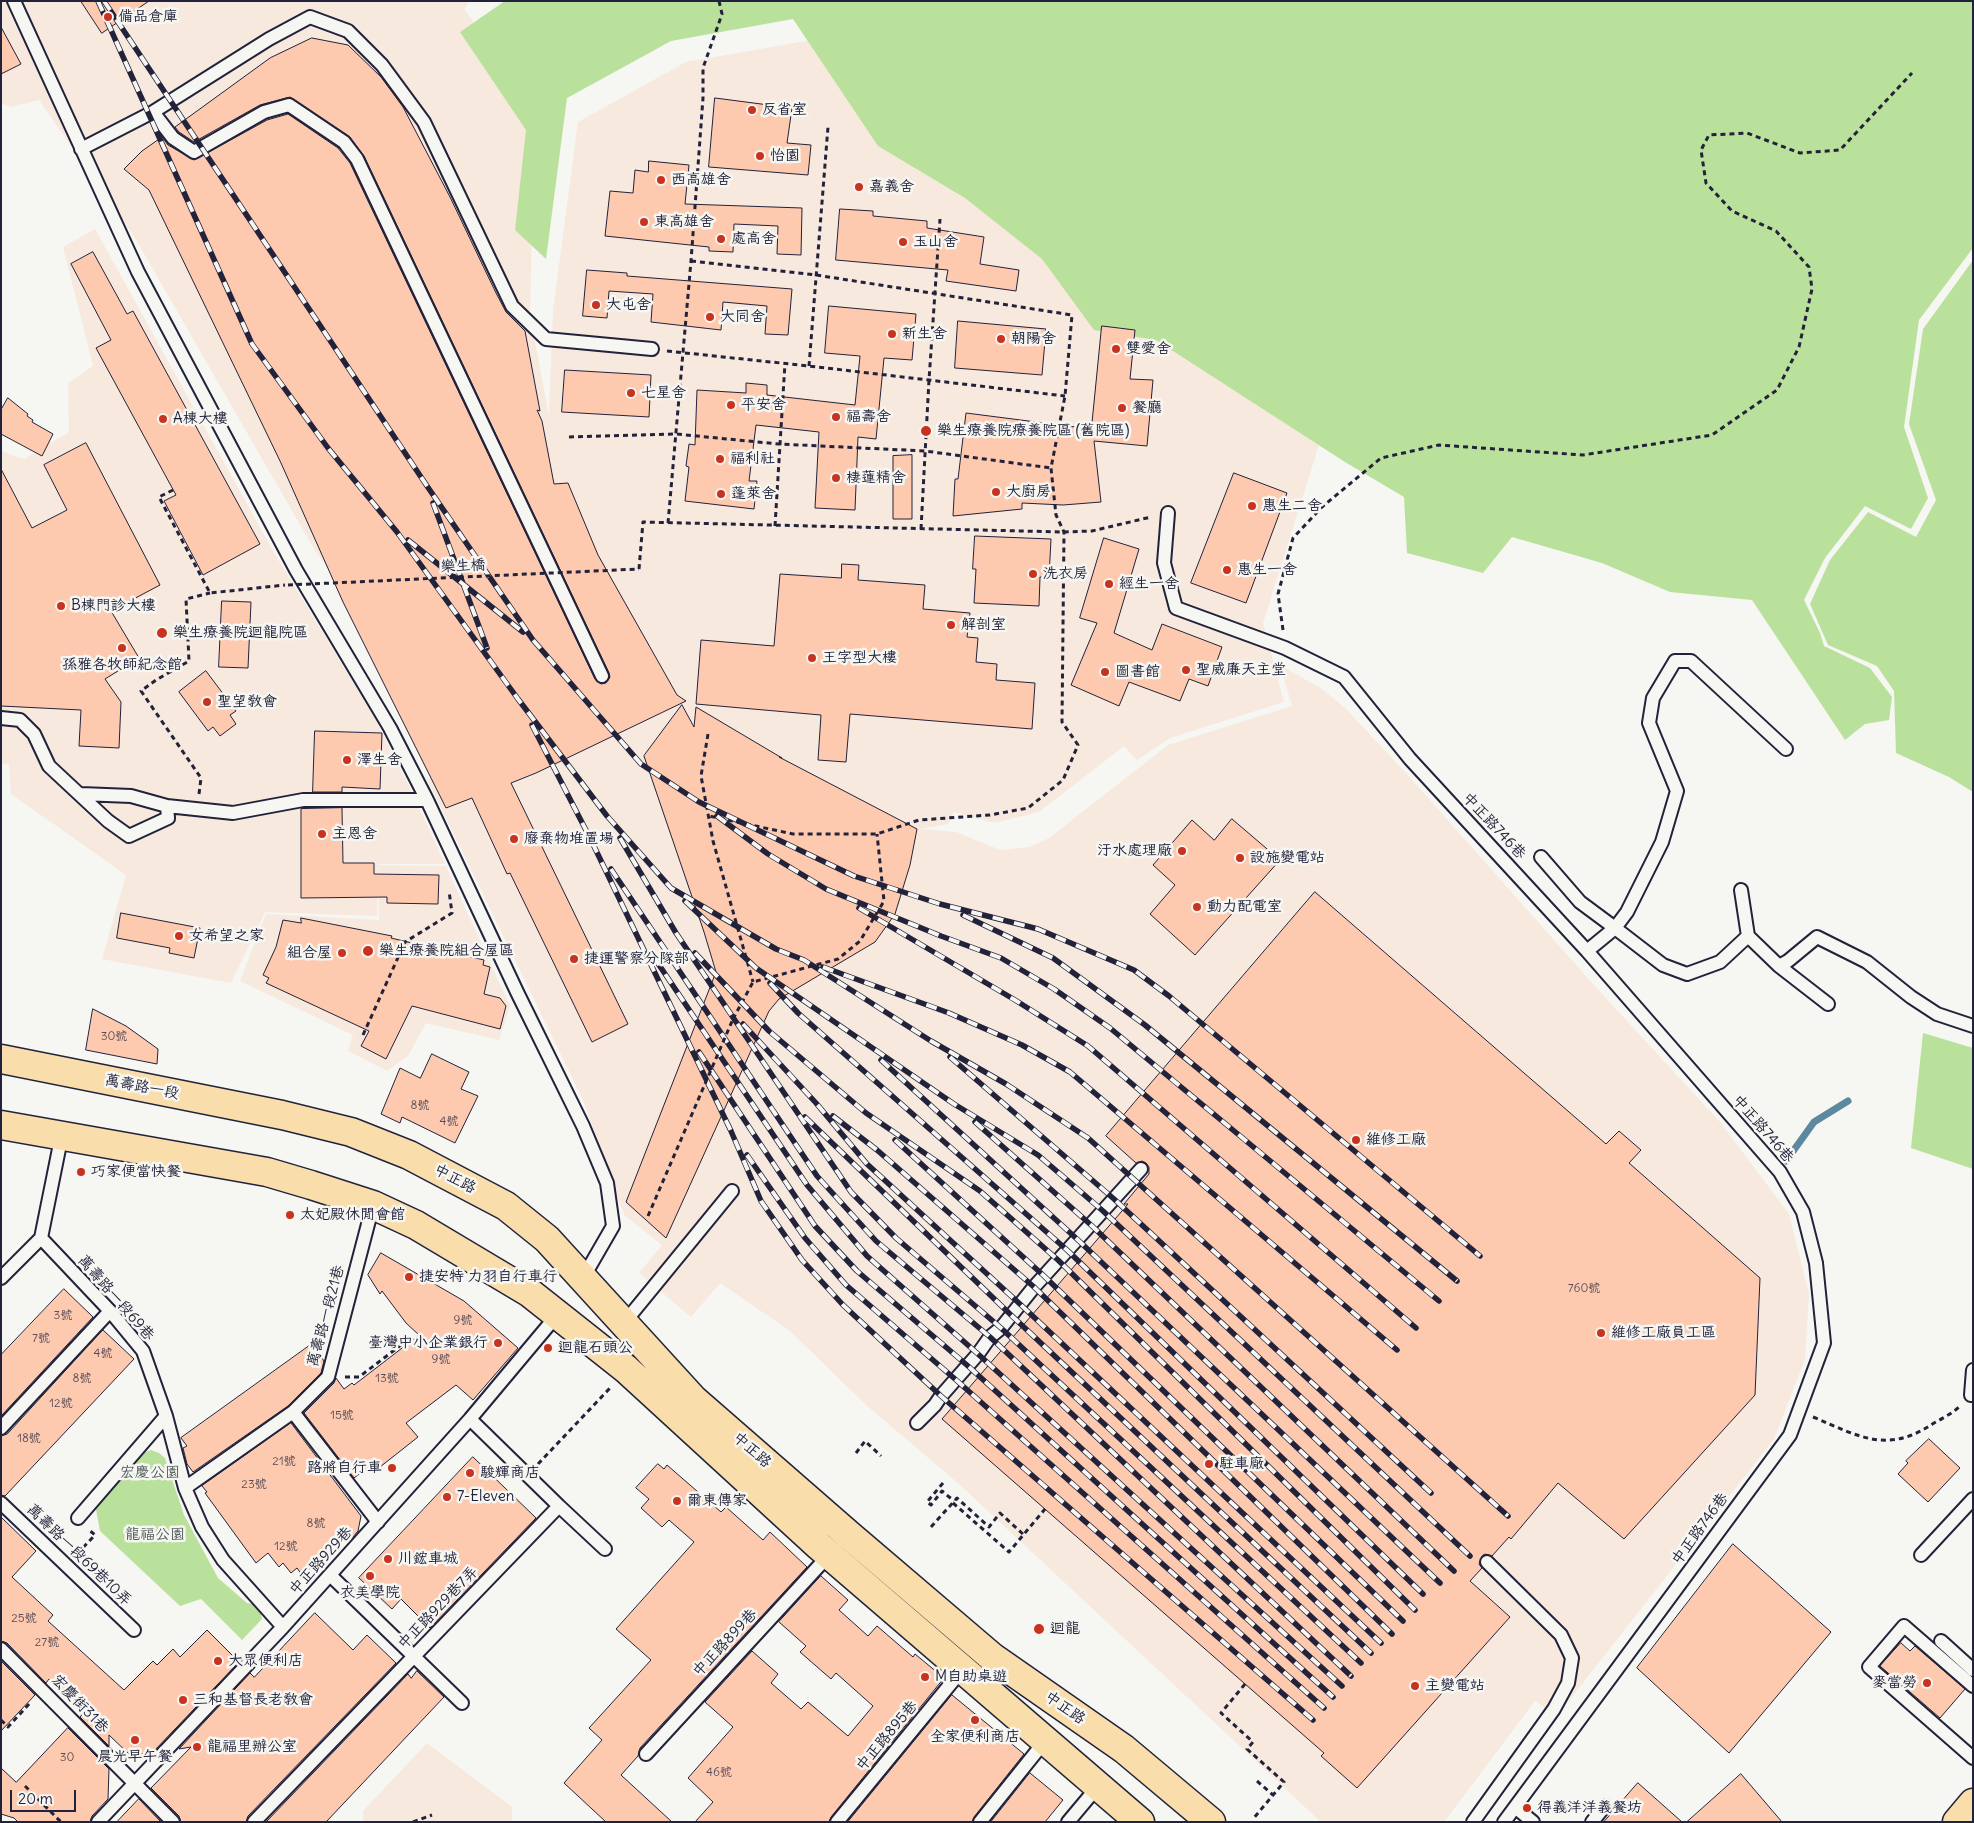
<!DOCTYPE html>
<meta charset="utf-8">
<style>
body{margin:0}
#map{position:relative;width:1974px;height:1823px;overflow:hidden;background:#f6f6f2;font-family:Delius,sans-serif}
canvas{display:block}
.frame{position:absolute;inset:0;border:2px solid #22223b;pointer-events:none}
.scale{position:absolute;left:10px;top:1790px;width:66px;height:22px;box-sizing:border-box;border:2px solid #22223b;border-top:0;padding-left:6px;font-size:15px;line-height:18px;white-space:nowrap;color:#22223b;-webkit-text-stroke:4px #f6f6f2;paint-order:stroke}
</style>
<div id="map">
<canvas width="1974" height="1823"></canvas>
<div class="frame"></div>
<div class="scale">20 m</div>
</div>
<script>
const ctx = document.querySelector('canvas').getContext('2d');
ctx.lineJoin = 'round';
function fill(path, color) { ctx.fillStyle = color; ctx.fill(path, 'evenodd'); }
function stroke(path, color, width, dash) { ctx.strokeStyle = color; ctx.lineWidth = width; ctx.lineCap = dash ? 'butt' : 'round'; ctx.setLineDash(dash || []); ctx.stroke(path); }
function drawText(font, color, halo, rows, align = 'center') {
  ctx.font = font + ' Delius,"LXGW WenKai TC",sans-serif'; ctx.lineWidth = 5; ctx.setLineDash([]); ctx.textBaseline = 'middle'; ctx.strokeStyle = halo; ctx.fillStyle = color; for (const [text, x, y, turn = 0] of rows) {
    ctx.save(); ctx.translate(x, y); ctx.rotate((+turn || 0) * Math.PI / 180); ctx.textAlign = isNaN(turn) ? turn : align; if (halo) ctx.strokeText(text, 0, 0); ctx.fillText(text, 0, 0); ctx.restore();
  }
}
fill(new Path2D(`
 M1 1H470L464 9 541 112 532 229 530 315 549 416 553 310 578 122 686 62 823 38 1154 333 1319 445 1263 623 1284 702 1170 738 1137 760 1124 746 1039 812 995 823 954 812 948 824 920 829 956 832 1000 850 1030 847 1049 838 1168 745 1292 706 1280 665 1322 689 1345 708 1406 773 1592 983 1720 1122 1789 1214 1809 1294 1805 1359 1774 1439 1557 1716 1535 1701 1444 1822H1321L959 1484 866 1405 790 1331 720 1283 691 1317 639 1273 662 1245 624 1215 583 1100 427 779 458 769 435 718 314 549 135 238 39 100 11 107 1 103Z
 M95 229 273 551 373 715 413 794 445 864H378L377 916 265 912 231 983 102 959 126 875 11 794 9 765 1 763V451L24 459 69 432 68 383 93 366 63 247Z
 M378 865 446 866 510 1006 499 1040 426 1023 408 1056 387 1071 348 1051 353 1035 240 981 266 914 379 920Z
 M427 1743 512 1807V1822H363V1811Z`), '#f8e9de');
fill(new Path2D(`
 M505 1H1973V248L1919 320 1904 427 1928 498 1911 529 1865 506 1825 558 1804 600 1820 633 1824 646 1870 668 1892 697 1889 720 1865 724 1845 740 1752 600 1670 592 1602 563 1512 537 1483 573 1407 553 1404 497 1345 462 1156 340 1094 330 1042 259 965 198 878 146 793 19 671 41 567 98 546 259 515 230 526 130 460 32Z
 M1973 260V792L1949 777 1896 753 1894 691 1877 666 1828 645 1810 604 1830 560 1868 512 1916 537 1936 500 1909 424 1923 329Z
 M1923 1033 1973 1048V1169L1911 1148Z
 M151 1450 159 1453 165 1458 184 1515 218 1578 247 1603 259 1605 262 1619 242 1640 201 1599 180 1606 100 1531 95 1504 143 1453Z`), '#bae19c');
stroke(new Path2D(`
 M1786 1161 1814 1122 1848 1101`), '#5c89a0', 7);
const building = new Path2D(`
 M81 1H149L102 33Z
 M1 27 21 64 1 74Z
 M312 38 348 45 381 77 403 107 450 197 496 293 506 312 525 331 540 411 537 410 542 421 554 484 568 483 598 555 677 695 686 701 536 773 511 783 628 1024 592 1042 510 873 507 874 472 798 446 808 343 602 281 463 149 190 124 169 142 151 162 137 168 145 194 160 267 120 288 114 338 148 350 163 595 679 601 684 606 683 610 677 609 673 364 156 350 137 290 97 260 105 194 142 179 132 175 127 270 58Z
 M715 98 792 108 787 143 811 145 808 175 709 167Z
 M649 161 689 165 685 204 802 208 801 255 777 254 778 226 734 224 733 252 709 251V247L605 236 610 191 633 193 635 170 648 172Z
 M840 209 873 211V216L927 221V228L984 237 980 264 1019 270 1016 291 946 281 948 270 836 260Z
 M93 252 127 314 133 311 260 544 203 575 164 501 176 495 96 348 111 340 71 264Z
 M587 270 627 273V276L792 289 788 335 765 334 767 306 723 302 721 330 651 322 653 294 609 291 607 318 583 316Z
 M829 306 916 314 912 360 884 358 876 439 858 437 855 510 815 508 819 432 756 425 749 481H757L754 509 685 501 689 467 686 466 689 444 695 445 697 390 746 393V383L767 385V395L855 405 860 356 825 353Z
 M958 321 1046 329 1042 375 955 368Z
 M1102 326 1135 330 1130 379 1153 380 1147 446 1094 441 1101 502 1063 505 1022 503V509L953 516 955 479H958L966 413 1091 429Z
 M565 370 651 375 649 417 562 412Z
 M8 398 28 414 27 416 33 420 32 422 53 434 42 456 1 434V410Z
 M86 443 160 585 111 611 139 658 105 679 121 702 119 748 79 746 81 710 1 706V469L32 528 67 510 44 465Z
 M912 455V519H893V456Z
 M1234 473 1287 493 1246 603 1191 583Z
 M975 536 1051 539 1049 577H1040L1039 606 974 603 976 569H973Z
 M1104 538 1139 549 1114 633 1152 650 1162 624 1222 647 1208 686 1189 679 1180 701 1129 682 1119 706 1071 685 1097 623 1080 618Z
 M842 564 859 565 858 580 925 585 923 609 970 613 967 637 978 638 976 662 997 664 996 680 1035 683 1032 729 850 714 846 762 818 760 821 715 696 704 701 640 774 646 780 574 841 578Z
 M222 601 251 602 248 668 219 667Z
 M206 671 236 711 230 715 236 724 220 736 213 727 208 731 179 692Z
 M682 705 694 727 696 707 782 758 779 757 917 829 910 865 895 914 875 942 779 999 769 1011 666 1238 626 1202 716 972 704 932 644 756Z
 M315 731 382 733 380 789 342 787V792H313Z
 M342 808 343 863H374V874L439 875 438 904 387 903V897L301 898V809Z
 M1232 819 1280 860 1195 955 1150 914 1175 885 1153 865 1192 820 1214 840Z
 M1315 892 1606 1144 1619 1131 1641 1150 1629 1163 1760 1278 1755 1395 1624 1539 1558 1483 1511 1539 1509 1537 1492 1556 1485 1554 1482 1556 1479 1564 1482 1568 1470 1581 1510 1617 1357 1788 1321 1756 1324 1753 942 1419 1128 1204H1124L1149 1174V1167L1146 1163 1142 1161 1136 1163 1106 1136Z
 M121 913 200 928 194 958 169 953 170 948 117 938Z
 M301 918 392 936 391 938 484 960 483 965 490 967 484 994 500 998 506 1006 500 1029 412 1006 386 1059 361 1046 369 1031 266 983 269 978 263 975 276 947 283 920 301 923Z
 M93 1009 126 1026 158 1049 157 1064 86 1050Z
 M432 1054 469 1072 461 1089 478 1096 455 1143 402 1117 400 1123 381 1114 400 1068 420 1078Z
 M381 1253 464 1301 518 1348 473 1400 456 1385 406 1423 418 1437 380 1467 375 1462 354 1478 304 1413 334 1383 336 1378 344 1389 352 1383 354 1385 419 1335 406 1323 382 1291 380 1294 368 1275Z
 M64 1289 93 1317 1 1416V1355Z
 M103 1330 134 1359 5 1496 1 1495V1436L7 1434Z
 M312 1344 324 1361 321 1373 288 1406 193 1472 187 1464 183 1448 187 1446 181 1438Z
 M291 1423 361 1516 358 1531 352 1538 340 1537 318 1554 322 1559 302 1575 297 1568 291 1573 283 1563 279 1567 268 1553 256 1563 205 1493 207 1492 202 1486Z
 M1929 1439 1960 1468 1928 1502 1898 1474 1908 1463 1906 1461Z
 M473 1457 536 1518 430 1628 401 1599 392 1609 359 1578Z
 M658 1464 664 1469 667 1465 721 1512 726 1507 763 1540 770 1532 807 1567 640 1748 638 1756 621 1775 672 1822H606L564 1783 602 1740 589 1728 651 1660 616 1629 694 1542 669 1520 662 1527 641 1508 649 1499 636 1488Z
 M1 1517 36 1551 12 1577 53 1615 48 1621 124 1690 153 1661 157 1665 173 1649 180 1657 207 1630 239 1662 153 1752 131 1756 109 1735V1746L80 1717 84 1712 49 1679 46 1683 7 1643 1 1641Z
 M1733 1544 1831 1632 1729 1753 1637 1668Z
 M821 1576 848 1600 839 1610 868 1636 877 1626 913 1657 915 1654 944 1678 831 1817 829 1822H695L713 1802 688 1778 733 1727 705 1702 752 1651 778 1674 771 1683 801 1709 808 1702 848 1736 873 1706 836 1673 831 1679 800 1652 806 1646 779 1622Z
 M315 1613 353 1650 367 1635 396 1663 248 1816 246 1822H181L179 1816 151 1788 191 1747 179 1749 250 1673 254 1677Z
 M1901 1643 1910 1651 1915 1646 1965 1689 1940 1718 1880 1666Z
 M1 1661 35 1695 1 1731Z
 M417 1671 444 1697 326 1822H266L408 1674 411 1678Z
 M952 1695 1024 1754 974 1817 972 1822H848Z
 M68 1728 109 1769 108 1799 92 1816 90 1822H18L14 1818 1 1814V1768L16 1782Z
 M1030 1773 1063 1800 1045 1822H991Z
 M1741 1774 1782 1822H1687Z
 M1638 1783 1682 1822H1604Z
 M139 1799 161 1822H117Z`);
fill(building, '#fecaaf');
stroke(building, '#22223b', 1);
const service = new Path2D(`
 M14 1 138 272 296 570 390 728 427 800 517 992 583 1126 607 1183 613 1226 583 1278
 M153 112 173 138 194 152 264 112 289 105 344 142 357 159 602 676
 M81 149 153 112 269 39 310 17 348 31 382 65 424 122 512 306 546 339 652 349
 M1168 513 1164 563 1176 608 1285 648 1344 677 1410 759 1587 951 1780 1172 1803 1212 1816 1263 1824 1343 1790 1435 1504 1822
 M1 718 20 720 34 734 49 766 108 821 129 836 168 818 167 806 131 796 81 794
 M167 806 233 813 303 800H427
 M1541 857 1580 902 1615 928 1627 912 1662 842 1677 791 1649 723 1653 698 1675 661H1691L1786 749
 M1741 890 1748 936
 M1587 951 1615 928 1663 965 1687 974 1720 962 1748 936 1779 966 1788 961 1817 937 1867 962 1911 997 1937 1014 1973 1026
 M1779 966 1828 1004
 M62 1134 41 1238 110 1311 143 1351 166 1416 185 1488 202 1527 223 1560 283 1627
 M1 1278 41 1238
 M624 1323 732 1191
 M1971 1395 1973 1370
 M293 1412 378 1522
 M917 1423 935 1405 941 1396 978 1354 990 1337 1001 1328 1034 1287 1141 1169
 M1 1428 110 1311
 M185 1488 293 1412 328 1377 373 1205
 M1 1503 134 1630
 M559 1506 605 1549
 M78 1518 166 1416
 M1921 1555 1973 1499
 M330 1575 462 1703
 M1941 1641 1973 1670
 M1 1649 173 1822
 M1973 1686 1904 1626 1869 1667 1973 1758
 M646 1754 829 1555
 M1515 1807 1533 1822
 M98 1822 283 1627 470 1419 558 1314
 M254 1822 559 1506 470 1419
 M837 1822 962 1670
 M980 1822 1045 1741
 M1068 1822 1099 1785
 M1473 1822 1554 1709 1568 1683 1572 1658 1561 1635 1487 1562
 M1592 1822 1605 1806`);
const primary = new Path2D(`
 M1 1059 282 1115 351 1132 409 1155 506 1206 547 1239 693 1399 849 1535 992 1657 1124 1749 1211 1822
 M1 1125 267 1172 311 1185 373 1205 416 1225 530 1293 626 1369 819 1546 1140 1822
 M1957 1822 1973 1803`);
stroke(service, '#22223b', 16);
stroke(primary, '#22223b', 31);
stroke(new Path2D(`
 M691 261 816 275 1072 315 1065 396 1051 468 1056 515 1064 532 1062 722 1078 745 1063 780 1028 808 990 815 919 820 877 834H793L709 816
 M667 351 809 366 1065 396
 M809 366 828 127
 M569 437 676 434 779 444 925 451 1051 468
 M173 490 159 497 210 593 285 585
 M668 523 691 261 703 98V68L722 14 719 1
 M775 526 785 363
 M921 529 929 380 940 219
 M639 569 643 522 1064 532 1092 531 1151 517
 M1283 630 1278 594 1293 538 1322 507 1381 458 1439 445 1583 455 1712 435 1777 390 1799 347 1812 289 1809 267 1776 231 1732 211 1706 183 1701 150 1709 135 1747 133 1800 153 1840 150 1912 73
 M708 734 701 776 713 841 753 982
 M199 794 201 778 141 691 156 680 189 661 186 599 210 593
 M733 1019 753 982 838 959 860 941 884 901 877 834
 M363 1035 405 942 452 913 449 891
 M345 1377H359L409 1339
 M1813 1417C1859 1436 1887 1455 1934 1423 1943 1418 1953 1413 1960 1406
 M856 1453 865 1441 881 1456
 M538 1464 611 1387
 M943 1483 927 1502 931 1505 942 1491 954 1501
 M953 1503 1009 1552 1045 1509
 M931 1527 957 1498 989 1527 1000 1513 1024 1535
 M77 1554 95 1535 89 1530
 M1245 1684 1221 1713 1253 1742 1247 1749 1284 1782 1253 1819
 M1 1720 8 1727 30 1703
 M1257 1781 1273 1795
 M25 1786 61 1822
 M413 1822 432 1815`), '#22223b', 3, [5, 4]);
stroke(service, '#f6f6f2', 12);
stroke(primary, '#f9deab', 28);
const rail = new Path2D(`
 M98 1 252 344 328 448 397 532 518 699 607 816 671 888 776 949 804 960 931 1041 1006 1084 1088 1138 1508 1516
 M104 1 427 486 533 640 641 764 699 802 854 876 940 904 1038 929 1134 970 1169 996 1480 1256
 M433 503 487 648
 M408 540 523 632
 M532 725 591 840 731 1131 761 1201 802 1260 843 1305 941 1396 1313 1720
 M717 816 768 854 826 889 941 936 1001 958 1054 989 1110 1028 1439 1301
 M620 838 676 933 851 1192 896 1238 1001 1328 1361 1663
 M611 869 817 1176 876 1241 990 1337 1351 1676
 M685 901 756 968 954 1104 1038 1155 1103 1211 1470 1556
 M859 908 1015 1000 1088 1046 1416 1328
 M963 915 1053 958 1145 1025 1457 1281
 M695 953 769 1031 866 1113 980 1191 1058 1260 1415 1610
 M653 956 807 1185 867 1256 978 1354 1342 1686
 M823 967 949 1013 1022 1045 1070 1072 1397 1350
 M770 983 798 1013 1067 1250 1423 1594
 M743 1024 816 1103 867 1164 1021 1305 1381 1643
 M699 1052 815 1226 857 1271 968 1366 1333 1697
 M950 1057 1114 1199 1431 1493
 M881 1060 1078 1240 1440 1583
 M833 1116 877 1150 1034 1287 1392 1634
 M805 1117 1011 1315 1371 1653
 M975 1122 1091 1225 1454 1571
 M895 1140 1044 1276 1403 1621
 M747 1155 805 1238 846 1285 955 1379 1324 1708`);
stroke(rail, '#22223b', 5.5);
stroke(rail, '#f6f6f2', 4, [11]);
stroke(new Path2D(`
 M288 585 639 569
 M648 1216 733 1019`), '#22223b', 3, [5, 4]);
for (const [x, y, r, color] of [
 [108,17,5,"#c8321e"],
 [752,110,5,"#c8321e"],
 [760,156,5,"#c8321e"],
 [661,180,5,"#c8321e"],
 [859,187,5,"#c8321e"],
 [644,222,5,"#c8321e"],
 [721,239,5,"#c8321e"],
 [903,242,5,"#c8321e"],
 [596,305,5,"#c8321e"],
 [710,317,5,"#c8321e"],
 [892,334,5,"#c8321e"],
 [1001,339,5,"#c8321e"],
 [1116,349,5,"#c8321e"],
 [631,393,5,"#c8321e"],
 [731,405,5,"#c8321e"],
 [1122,408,5,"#c8321e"],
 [836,417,5,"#c8321e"],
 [163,419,5,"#c8321e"],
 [926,431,6,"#c8321e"],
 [720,459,5,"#c8321e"],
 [836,478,5,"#c8321e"],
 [996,492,5,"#c8321e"],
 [721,494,5,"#c8321e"],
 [1252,506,5,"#c8321e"],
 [1227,570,5,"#c8321e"],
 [1033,574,5,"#c8321e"],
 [1109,584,5,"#c8321e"],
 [61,606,5,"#c8321e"],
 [951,625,5,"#c8321e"],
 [162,633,6,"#c8321e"],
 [122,648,5,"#c8321e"],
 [812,658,5,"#c8321e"],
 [1186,670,5,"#c8321e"],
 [1105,672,5,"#c8321e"],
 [207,702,5,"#c8321e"],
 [347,760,5,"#c8321e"],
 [322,834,5,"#c8321e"],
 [514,839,5,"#c8321e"],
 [1182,851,5,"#c8321e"],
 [1240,858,5,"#c8321e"],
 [1197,907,5,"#c8321e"],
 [179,936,5,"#c8321e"],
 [368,951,6,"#c8321e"],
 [342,953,5,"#c8321e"],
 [574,959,5,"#c8321e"],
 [1356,1140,5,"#c8321e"],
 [81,1172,5,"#c8321e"],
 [290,1215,5,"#c8321e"],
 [409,1277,5,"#c8321e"],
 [1601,1333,5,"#c8321e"],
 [498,1343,5,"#c8321e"],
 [548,1348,5,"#c8321e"],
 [1209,1464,5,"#c8321e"],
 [392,1468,5,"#c8321e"],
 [470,1473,5,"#c8321e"],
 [447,1497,5,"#c8321e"],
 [677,1501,5,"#c8321e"],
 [388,1559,5,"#c8321e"],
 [370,1576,5,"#c8321e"],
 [1039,1629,6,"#c8321e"],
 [218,1661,5,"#c8321e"],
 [925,1677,5,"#c8321e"],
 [1927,1683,5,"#c8321e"],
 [1415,1686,5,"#c8321e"],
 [183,1700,5,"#c8321e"],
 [975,1720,5,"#c8321e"],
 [135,1740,5,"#c8321e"],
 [197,1747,5,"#c8321e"],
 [1527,1808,5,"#c8321e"]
]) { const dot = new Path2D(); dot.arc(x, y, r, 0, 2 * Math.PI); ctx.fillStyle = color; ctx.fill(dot); stroke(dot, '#f6f6f2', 2); }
drawText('12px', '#594c58', null, [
 ["30號",114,1037],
 ["8號",420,1106],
 ["4號",449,1122],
 ["760號",1584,1289],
 ["3號",63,1316],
 ["9號",463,1321],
 ["7號",41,1339],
 ["4號",103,1354],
 ["9號",441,1360],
 ["8號",82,1379],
 ["13號",387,1379],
 ["12號",61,1404],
 ["15號",342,1416],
 ["18號",29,1439],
 ["21號",284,1462],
 ["23號",254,1485],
 ["8號",316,1524],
 ["12號",286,1547],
 ["25號",24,1619],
 ["27號",47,1643],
 ["30",67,1758],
 ["46號",719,1773]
]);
drawText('15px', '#22223b', '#f6f6f2', [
 ["備品倉庫",118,17],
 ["反省室",762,110],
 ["怡園",770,156],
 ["西高雄舍",671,180],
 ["嘉義舍",869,187],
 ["東高雄舍",654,222],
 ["處高舍",731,239],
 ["玉山舍",913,242],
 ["大屯舍",606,305],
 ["大同舍",720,317],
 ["新生舍",902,334],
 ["朝陽舍",1011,339],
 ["雙愛舍",1126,349],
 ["七星舍",641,393],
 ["平安舍",741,405],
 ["餐廳",1132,408],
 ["福壽舍",846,417],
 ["A棟大樓",173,419],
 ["樂生療養院療養院區 (舊院區)",937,431],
 ["福利社",730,459],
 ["棲蓮精舍",846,478],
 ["大廚房",1006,492],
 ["蓬萊舍",731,494],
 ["惠生二舍",1262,506],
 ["惠生一舍",1237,570],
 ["洗衣房",1043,574],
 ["經生一舍",1119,584],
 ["B棟門診大樓",71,606],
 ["解剖室",961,625],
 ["樂生療養院迴龍院區",173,633],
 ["王字型大樓",822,658],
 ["孫雅各牧師紀念館",122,665,"center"],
 ["聖威廉天主堂",1196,670],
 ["圖書館",1115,672],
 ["聖望教會",217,702],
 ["澤生舍",357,760],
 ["主恩舍",332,834],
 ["廢棄物堆置場",524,839],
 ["汙水處理廠",1172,851,"right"],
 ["設施變電站",1250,858],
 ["動力配電室",1207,907],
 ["女希望之家",189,936],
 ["樂生療養院組合屋區",379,951],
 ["組合屋",332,953,"right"],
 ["捷運警察分隊部",584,959],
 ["維修工廠",1366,1140],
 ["巧家便當快餐",91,1172],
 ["太妃殿休閒會館",300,1215],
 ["捷安特 力羽自行車行",419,1277],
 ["維修工廠員工區",1611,1333],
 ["臺灣中小企業銀行",488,1343,"right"],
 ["迴龍石頭公",558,1348],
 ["駐車廠",1219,1464],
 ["路將自行車",382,1468,"right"],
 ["駿輝商店",480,1473],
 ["7-Eleven",457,1497],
 ["爾東傳家",687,1501],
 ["川鋐車城",398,1559],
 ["衣美學院",370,1593,"center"],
 ["迴龍",1050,1629],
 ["大眾便利店",228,1661],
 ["M自助桌遊",935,1677],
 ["麥當勞",1917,1683,"right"],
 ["主變電站",1425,1686],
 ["三和基督長老教會",193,1700],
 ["全家便利商店",975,1737,"center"],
 ["龍福里辦公室",207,1747],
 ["晨光早午餐",135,1757,"center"],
 ["得義洋洋義餐坊",1537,1808]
], 'left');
drawText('15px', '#22223b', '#f6f6f2', [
 ["樂生橋",463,566,-3],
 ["中正路746巷",1494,826,47],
 ["萬壽路一段",142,1087,11],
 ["中正路746巷",1763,1129,49],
 ["中正路",455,1179,28],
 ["萬壽路一段69巷",116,1298,49],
 ["萬壽路一段21巷",326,1316,-75],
 ["中正路",752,1450,41],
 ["中正路746巷",1700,1529,-54],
 ["萬壽路一段69巷10弄",79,1555,44],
 ["中正路929巷",321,1561,-48],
 ["中正路929巷7弄",438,1608,-46],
 ["中正路899巷",725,1643,-47],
 ["宏慶街31巷",80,1704,46],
 ["中正路",1065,1708,35],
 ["中正路895巷",887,1736,-50]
]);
drawText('15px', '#505b58', '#f6f6f2', [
 ["宏慶公園",150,1473],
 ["龍福公園",155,1535]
]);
</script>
